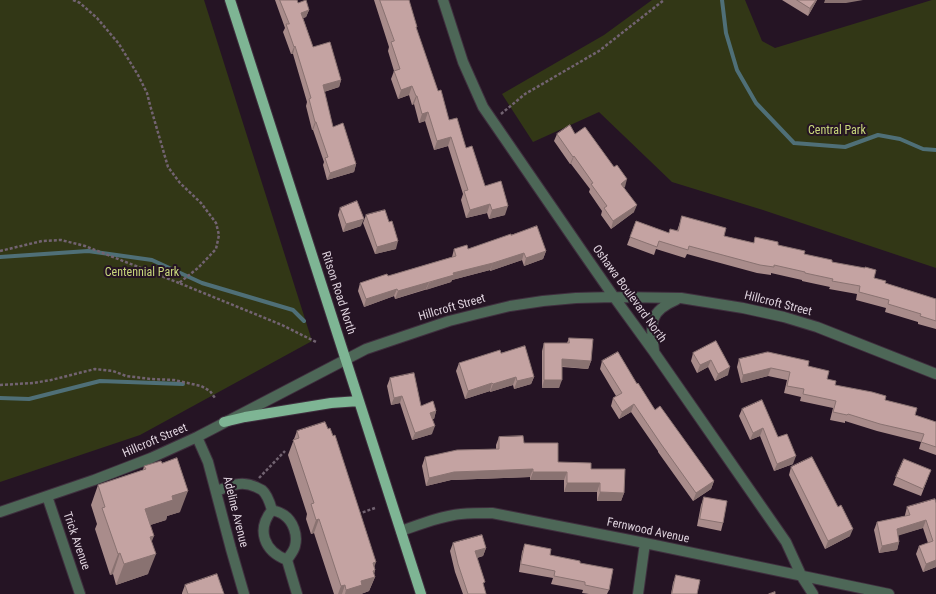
<!DOCTYPE html>
<style>
body{margin:0}
canvas{display:block;background:#251424}
</style>
<canvas width="936" height="594"></canvas>
<script>
const ctx = document.querySelector('canvas').getContext('2d');
ctx.lineJoin = 'round';
function fill(path, color) { ctx.fillStyle = color; ctx.fill(path, 'evenodd'); }
function stroke(path, color, width, dash) { ctx.strokeStyle = color; ctx.lineWidth = width; ctx.lineCap = dash ? 'butt' : 'round'; ctx.setLineDash(dash || []); ctx.stroke(path); }
function drawText(font, color, halo, rows, align = 'center') {
  ctx.font = font + ' "Roboto Condensed",sans-serif'; ctx.lineWidth = 4; ctx.setLineDash([]); ctx.textBaseline = 'middle'; ctx.strokeStyle = halo; ctx.fillStyle = color; for (const [text, x, y, turn = 0] of rows) {
    ctx.save(); ctx.translate(x, y); ctx.rotate((+turn || 0) * Math.PI / 180); ctx.textAlign = isNaN(turn) ? turn : align; if (halo) ctx.strokeText(text, 0, 0); ctx.fillText(text, 0, 0); ctx.restore();
  }
}
fill(new Path2D(`
 M0 0H204L312 341 140 435 0 482Z
 M652 0H745L762 41 775 48 932 0H936V268L763 210 672 182 599 112 533 142 502 94 604 35Z`), '#323716');
stroke(new Path2D(`
 M722 0 726 33 737 70 756 103 794 143 845 147 878 135 900 139 923 149 936 150
 M0 257 88 251 152 260 202 283 293 310 304 321
 M0 398 29 399 100 381 183 384`), '#4f6f77', 4);
const minor = new Path2D(`
 M443 0 463 62 483 107 582 251 614 297 654 352 786 542 802 577 813 594
 M654 350C651 324 648 312 676 300
 M197 437 208 462 231 549 244 594
 M216 491C231 486 241 480 256 487 258 488 260 489 262 490 267 494 270 503 272 510
 M47 496 80 594
 M272 510C276 511 280 512 284 515 293 521 298 535 295 546 294 551 290 555 287 560 264 551 256 530 272 510Z
 M0 512 94 480 151 458 197 437 366 349 449 321 477 314 510 306 543 301 576 298 614 297 681 298 743 308 784 317 817 327 936 374
 M401 531C421 524 441 516 461 514 472 513 482 513 492 513L645 543 889 594
 M287 560 297 594
 M638 594 645 543`);
const major = new Path2D(`
 M230 0 359 401 421 594
 M224 422 245 417 331 403 359 401`);
stroke(minor, '#3f2f3e', 12);
stroke(major, '#3f2f3e', 12);
stroke(new Path2D(`
 M73 0 80 3 97 18 119 44 138 75 147 93 150 105 168 167 180 183 201 203 216 223 219 235 216 249 198 268 179 283 282 325 316 342
 M501 114 525 94 599 51 664 0
 M0 251 42 241 61 240 85 246 179 283
 M0 385 33 383 51 380 95 369 113 371 126 376 151 379 174 380 201 386 210 391 215 398
 M259 478 285 451
 M358 514 375 508`), '#726371', 2.5, [3, 2]);
stroke(minor, '#4d6757', 10);
stroke(major, '#7eb594', 10);
fill(new Path2D(`
 M275 0H297L298 3 309 10 306 17 303 18 313 47 341 80 339 87 324 92 333 127 356 164 354 172 327 180 323 165 324 162 313 130H312L306 106 307 102 293 54H291L283 32 285 28Z
 M374 0H409L416 29 438 91 449 120 466 148 485 186 505 215 489 219 487 213 466 218 461 200 463 194 448 146 434 150 425 121 419 123 414 104 412 105 409 95 398 99 391 79 394 71 388 51 389 47Z
 M782 0H817L808 16Z
 M557 134H575L625 187H624L634 212 611 229 601 215 602 211 589 192 590 189 571 164H570L554 141Z
 M340 208 361 226 343 232 338 215Z
 M366 215 396 249 375 254 363 223Z
 M682 216 724 236 754 243 755 237 804 254 832 262 874 278 885 283 936 299V329L918 324V322L885 312 886 308 856 300 857 294 829 289 830 287 802 281V280L771 273V275L757 273 687 254 685 258 656 249 654 255 627 245 636 221 669 233 677 231Z
 M511 235 546 251 543 259 524 266 522 260 490 271V270L452 280 451 282 395 299 394 296 364 307 358 291 360 283 388 276 452 257 454 249H468Z
 M569 338 591 361 588 369 562 367 559 388H542V351L544 343H567Z
 M716 341 728 375 715 381 708 367 697 373 691 361 693 353Z
 M501 353 534 377 531 384 514 389 513 385 490 392V391L465 399 456 371 459 363Z
 M739 359 808 366 827 379 835 385 885 400 915 415 936 422V455L919 449 921 442 877 431 845 421V423L830 420 833 408 800 401 801 397 784 393 787 380 768 376 741 383 737 367Z
 M602 361 637 384 655 410 714 481 711 489 693 501 658 452V451L631 412 619 419 611 406 613 398 616 396 600 369Z
 M390 378 421 406 436 411 434 419H432V434L412 440 400 403 391 405 387 386Z
 M742 409 778 437 793 464 774 471 760 436 750 440 739 416Z
 M328 429 358 507 375 570 374 574 375 577 369 591 361 594H334L314 533 311 534 306 519 307 514 288 455 297 431Z
 M499 437 524 443 558 462 591 469 624 493 621 501H597V492H564V480H530V477L451 480 426 486 422 466 425 457 496 449V445Z
 M144 466 180 512 167 516 166 520 150 525 152 541 148 574 116 585 113 574 110 575 95 529 97 524 91 505 98 485 143 470Z
 M791 467 838 507 850 536 825 549 789 475Z
 M896 477 928 478 921 496 893 485Z
 M704 497 723 523 721 531 697 526 701 505Z
 M936 503V567L923 572 916 554 919 546 928 543 923 528 898 535 899 542 897 550 879 553 874 530 877 522 905 516V515L907 507Z
 M453 543 486 548 483 556 477 558 483 586 486 594H463L455 572 450 551Z
 M525 544 550 555 580 563 609 590 607 594H589L582 593 583 590 551 584 553 578 519 572 522 552Z
 M676 575 697 594H671L673 583Z
 M185 585 224 594H182V593Z`), '#a98c8b');
fill(new Path2D(`
 M816 0H817L808 16 810 8Z
 M825 0H863L846 3H824Z
 M309 10 306 17 298 20 301 13Z
 M295 46 293 54H291L294 47Z
 M341 80 339 87 320 93 323 85Z
 M412 86 409 95 398 99 401 90Z
 M416 96H417L414 104 412 105Z
 M428 112 425 121 419 123 422 114Z
 M315 122H316L313 130H312Z
 M451 137 448 146 434 150 437 141Z
 M574 156 571 164H570L573 157Z
 M356 164 354 172 327 180 330 173Z
 M627 179 625 187 619 191 621 184Z
 M490 204 487 213 466 218 470 210Z
 M637 205 634 212 611 229 613 221Z
 M508 206 505 215 489 219 492 210Z
 M364 219 361 226 343 232 346 224Z
 M398 241 396 249 375 254 377 247Z
 M546 251 543 259 524 266 526 258Z
 M524 253 522 260 490 271 493 263Z
 M493 263 490 270 452 280 451 282 426 290 429 283 453 273Z
 M429 282 426 289 395 299 398 291Z
 M397 289 394 296 364 307 366 299Z
 M562 359 591 361 588 369 559 366Z
 M711 360 708 367 697 373 700 365Z
 M730 367 728 375 715 381 718 374Z
 M771 368 768 376 741 383 743 375Z
 M516 377 513 385 490 392 493 384Z
 M534 377 531 384 514 389 517 381Z
 M544 380H562L559 388H542Z
 M492 383 490 391 465 399 468 391Z
 M402 396 400 403 391 405 394 398Z
 M634 404 631 412 619 419 622 412Z
 M436 411 434 419 427 421 430 413Z
 M435 426 432 434 412 440 415 433Z
 M763 428 760 436 750 440 753 433Z
 M796 456 793 464 774 471 777 464Z
 M533 469 530 477 451 480 426 486 429 478 454 472Z
 M533 472H567L564 480H530Z
 M714 481 711 489 693 501 696 493Z
 M567 483H600L597 492H564Z
 M188 491 180 512 167 516 166 520 138 529 145 509 172 496Z
 M600 492 624 493 621 501H597Z
 M319 519 314 533 311 534 316 520Z
 M926 520 923 528 894 537 897 529Z
 M853 529 850 536 825 549 828 541Z
 M154 536 146 556 150 537Z
 M899 542 897 550 879 553 882 546Z
 M486 548 483 556 472 559 475 551Z
 M120 553 113 574 110 575 118 554Z
 M156 554 148 574 116 585 124 564Z
 M936 560V567L923 572 926 564Z
 M376 562 373 571 375 570 373 578 375 577 369 591 361 594H345L346 590 361 581 373 563Z
 M345 585 342 594H338L341 586Z`), '#897271');
const building = new Path2D(`
 M280 0H297L298 3 306 0 309 10 301 13 313 47 330 42 341 80 323 85 333 127 343 123 356 164 330 173 325 158 328 157 316 122H315L309 99 311 98 295 46 294 47 286 24H289Z
 M380 0H409L417 27H416L438 91 441 90 449 120 457 118 466 148 472 146 485 186 501 181 508 206 492 210 490 204 470 210 464 191 468 190 451 137 437 141 428 112 422 114 417 96H416L412 86 401 90 394 71 400 69 391 42 394 41Z
 M797 0H816L810 8Z
 M570 125 575 134 585 127 614 167 617 165 627 179 621 184 637 205 613 221 604 208 607 206 591 184 593 183 574 156 573 157 557 134Z
 M357 201 364 219 346 224 340 208Z
 M385 210 389 222 392 221 398 241 377 247 366 215Z
 M682 216 726 228 724 236 754 243 755 237 778 242V245L805 251 804 254 832 260V262L865 268V267L876 270 874 278 886 281 885 283 936 299V321L920 316 921 314 888 304 889 300 859 292 860 286 832 281 833 279 805 273V272L774 265V267L760 265 689 246 688 250 659 241 657 247 630 237 636 221 669 233 670 229 678 231Z
 M537 226 546 251 526 258 524 253 493 263 453 273 454 275 398 291 397 289 366 299 360 283 387 274 388 276 456 256 454 249 467 245 468 249 511 234V235Z
 M569 338 593 339 591 361 562 359V380H544V343H569Z
 M716 341 730 367 718 374 711 360 700 365 693 353Z
 M525 346 534 377 517 381 516 377 493 384 492 383 468 391 459 363 500 350 501 353Z
 M618 352 637 384 638 383 655 410 660 406 714 481 696 493 661 444 634 404 622 412 613 398 622 393 602 361Z
 M768 352 809 361 808 366 829 371 827 379 836 381 835 385 872 392 886 396 885 400 917 408 915 415 936 422V447L921 442 924 434 880 424 848 414 847 415 833 412 836 401 803 394 804 389 787 386 790 372 771 368 743 375 739 359Z
 M414 373 421 406 433 401 436 411 430 413 435 426 415 433 402 396 394 398 390 378Z
 M762 400 778 437 787 434 796 456 777 464 763 428 753 433 742 409Z
 M325 422 328 429 330 428 333 436 335 435 358 506 376 562 373 563 375 570 373 571 375 577 361 581 362 585 346 590 345 585 341 586 319 519 316 520 311 504 314 503 293 440 299 438 297 431Z
 M523 436 524 443H558V462L591 463V469H625L624 493 600 492V483H567V472H533V469L454 472 429 478 425 457 457 450 499 449V437Z
 M812 457 838 507 841 505 853 529 828 541 791 467Z
 M177 458 188 491 172 496 173 500 145 509 154 536 150 537 156 554 124 564 120 553 118 554 102 508 105 507 98 485 146 469 144 466 161 461 162 463Z
 M904 459 931 470 923 489 896 477Z
 M704 497 727 501 723 523 700 519Z
 M935 499 936 503V560L926 564 919 546 933 541 926 520 897 529 899 542 882 546 877 522 910 515 907 507Z
 M482 535 486 548 475 551 485 582 483 583 486 594H468L458 564 453 543Z
 M525 544 551 549 550 555 580 561V563L613 569 609 590 585 585V582L554 576 555 571 521 564Z
 M217 574 224 594H188L185 585Z
 M676 575 700 580 697 594H672Z
 M775 592V594H769Z`);
fill(building, '#c4a3a2');
stroke(building, '#897271', 1);
drawText('12px', '#c8d77b', '#251424', [
 ["Central Park",837,131],
 ["Centennial Park",142,273]
]);
drawText('12px', '#ded2dd', '#251424', [
 ["Ritson Road North",338,293,72],
 ["Oshawa Boulevard North",629,294,54],
 ["Hillcroft Street",778,304,14],
 ["Hillcroft Street",452,308,-16],
 ["Hillcroft Street",155,441,-23],
 ["Adeline Avenue",235,512,76],
 ["Fernwood Avenue",648,531,12],
 ["Trick Avenue",76,541,71]
]);
</script>
